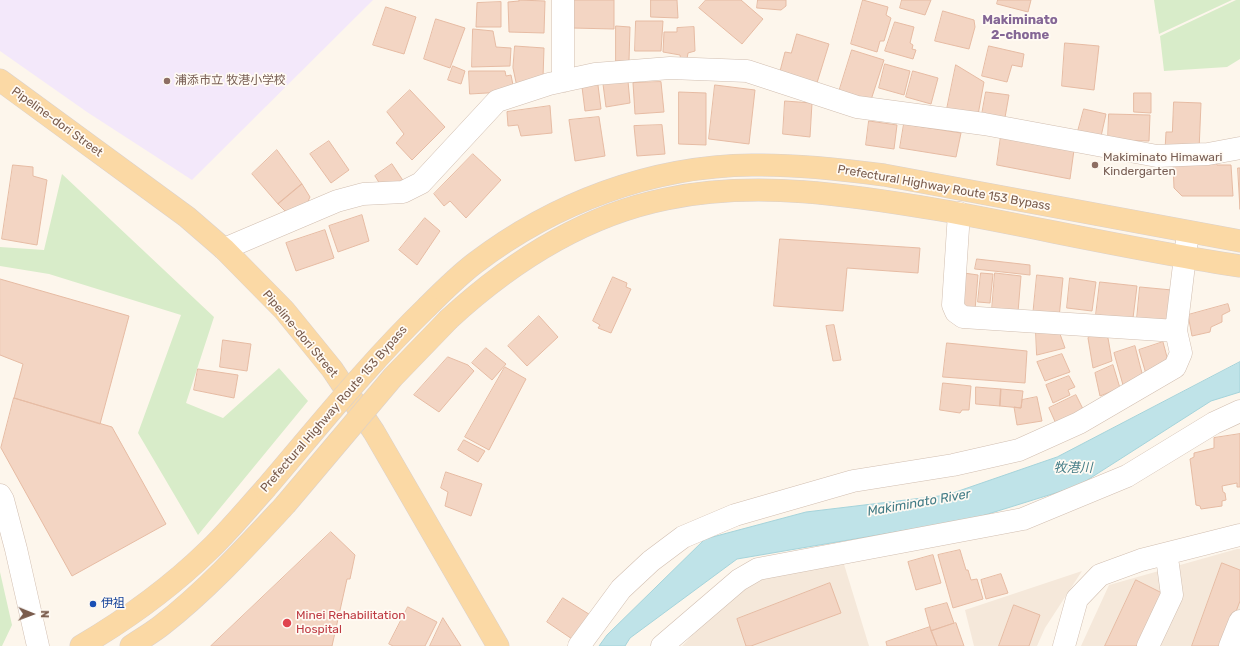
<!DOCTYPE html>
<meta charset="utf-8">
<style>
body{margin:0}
#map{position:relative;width:1240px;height:646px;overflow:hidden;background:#fdf6ec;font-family:Rubik,sans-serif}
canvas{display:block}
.north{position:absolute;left:12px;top:594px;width:40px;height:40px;-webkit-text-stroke:3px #fffaf3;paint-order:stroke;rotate:91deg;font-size:11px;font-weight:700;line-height:16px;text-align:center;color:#7a5c4d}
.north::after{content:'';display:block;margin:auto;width:14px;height:18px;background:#7a5c4d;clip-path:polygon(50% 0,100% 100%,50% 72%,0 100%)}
</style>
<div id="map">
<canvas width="1240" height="646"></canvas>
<div class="north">N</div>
</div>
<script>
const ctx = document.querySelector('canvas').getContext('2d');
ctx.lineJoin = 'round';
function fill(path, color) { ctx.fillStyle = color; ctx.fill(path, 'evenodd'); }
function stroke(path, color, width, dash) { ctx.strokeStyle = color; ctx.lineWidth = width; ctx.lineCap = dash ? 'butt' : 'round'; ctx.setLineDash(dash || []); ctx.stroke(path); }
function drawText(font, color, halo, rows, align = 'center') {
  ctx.font = font + ' Rubik,"Noto Sans JP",sans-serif'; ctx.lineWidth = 3.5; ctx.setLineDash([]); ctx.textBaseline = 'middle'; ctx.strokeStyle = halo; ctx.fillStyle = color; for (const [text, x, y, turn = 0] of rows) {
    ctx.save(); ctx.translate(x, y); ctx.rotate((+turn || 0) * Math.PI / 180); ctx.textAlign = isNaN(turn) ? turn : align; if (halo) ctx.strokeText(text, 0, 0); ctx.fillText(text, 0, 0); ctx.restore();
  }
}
fill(new Path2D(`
 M1237 549H1240V646H1081L1109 585Z
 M843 561 869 646H682L723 603 759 580Z
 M1082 571 1045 628 1037 646H974L965 610Z`), '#f5e8da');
fill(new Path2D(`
 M0 0H373L192 180 87 112 0 51Z`), '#f3e8fa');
fill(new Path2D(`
 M1154 0H1232L1159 34Z
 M1236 0H1240V59L1227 67 1164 71 1160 36Z
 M62 174 214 317 186 403 223 418 279 368 308 401 198 535 138 433 181 315 49 274 0 266V247L44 250Z
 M0 572 12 625 2 646H0Z`), '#d8ecc9');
const water = new Path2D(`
 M1240 362V392L1211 401 1078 486 972 519 737 559 630 638 625 646H599L607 635 705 539 806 512 947 495 1057 457Z`);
fill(water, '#bfe3e8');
stroke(water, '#a5d3da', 1);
const building = new Path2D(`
 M519 0 545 1 544 33 509 32 508 2 519 1Z
 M573 0H614V29L572 28Z
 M651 0H677L678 18 651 17Z
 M706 0H741L763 19 742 44 699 8Z
 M758 0H786V6L781 10 757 8Z
 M863 0 888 7 886 15 891 18 884 41H880L877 52 851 44Z
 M902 0H931L925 15 900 8Z
 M998 0H1031L1028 12 997 4Z
 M501 2V27H476L477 3Z
 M386 7 416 17 404 54 373 45Z
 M943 11 974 20 975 27 969 49 935 41Z
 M436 19 465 28 450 68 424 59Z
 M636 21H663L661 51H635Z
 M895 22 914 27 910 43 913 45 912 49 916 50 913 59 885 51Z
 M616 26 630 27 629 61H616Z
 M694 27 695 51 688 53 687 59 681 61 680 55 663 52 664 32H677V28Z
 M473 29 493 31 496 47 511 48 510 66 472 67Z
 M797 34 829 44 816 86 779 75 785 52 791 53Z
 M1065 43 1099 46 1094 90 1062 86Z
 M515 46 544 48 543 78 517 87 513 68Z
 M989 46 1024 54 1022 67 1012 65 1007 82 982 76Z
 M852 50 884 60 870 103 838 95Z
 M885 64 910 71 904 95 879 88Z
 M956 65 984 82 978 115 947 109Z
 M453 66 465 71 461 84 448 80Z
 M469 71H505L506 76 511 75 514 90 504 92 470 94Z
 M913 71 938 78 931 104 906 97Z
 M628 81 630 103 606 107 603 84Z
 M661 82 664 112 635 114 633 83Z
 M598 85 601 109 585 111 582 87Z
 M715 85 755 90 749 144 709 139Z
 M410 90 445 127 412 160 396 143 404 134 387 112Z
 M679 92 706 93V145L679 144Z
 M986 92 1009 95 1004 123 981 120Z
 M1134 93H1151V113L1134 112Z
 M785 101 812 103 810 137 783 134Z
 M1174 102 1201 103 1199 151 1165 150 1166 132H1172Z
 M550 106 552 133 521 136 518 125 508 126 507 112Z
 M1084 109 1106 114 1100 141 1077 135Z
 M1109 114 1150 115 1149 141 1108 140Z
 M599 117 605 156 575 161 569 120Z
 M869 121 897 125 894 149 866 145Z
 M904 124 961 133 956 157 900 148Z
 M662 125 665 154 637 156 634 126Z
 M1001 136 1074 150 1070 179 997 165Z
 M329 141 349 170 331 183 310 154Z
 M277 150 302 184 278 204 252 174Z
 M473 154 501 180 466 218 450 201 444 206 434 194Z
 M1216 162 1217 165H1231L1233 196H1182L1174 188 1173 164Z
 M392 164 404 182 383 189 375 176Z
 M13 165 33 167V176L47 180 37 245 2 239Z
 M1238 168H1240V209Z
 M302 184 310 197 305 208 285 211 278 204Z
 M362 215 369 241 338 252 329 226Z
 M425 218 440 231 417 265 399 250Z
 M325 230 334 258 296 271 286 243Z
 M780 239 920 248 918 273 847 268 843 311 774 306Z
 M977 259 1030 265V275L975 269Z
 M964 273 978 275 975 310 960 305Z
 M981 273 993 274 990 303 978 302Z
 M995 273 1021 276 1018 312 992 310Z
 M1037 275 1063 278 1059 318 1033 316Z
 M613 277 627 283 626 287 631 289 611 333 598 328 600 325 593 321Z
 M1070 278 1096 282 1092 311 1067 308Z
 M0 279 129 316 100 424 14 398 23 364 0 355Z
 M1100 282 1137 286 1133 318 1096 315Z
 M1140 287 1172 290 1169 321 1137 319Z
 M1228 304 1230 311 1222 315V322L1211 327 1210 332 1192 336 1188 315Z
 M539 316 558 337 527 366 508 346Z
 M834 325 841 360 833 361 826 326Z
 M1036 332 1060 334 1065 348 1037 355Z
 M1095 334 1108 338 1112 361 1093 368 1088 338Z
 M223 340 251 344 247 371 220 367Z
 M1163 342 1167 357 1163 366 1146 374 1139 350Z
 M947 343 1027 351 1025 383 943 377Z
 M1135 346 1143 377 1123 385 1114 353Z
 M486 348 506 364 492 380 472 363Z
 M1062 354 1070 372 1045 381 1037 362Z
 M448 357 468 365 474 371 439 412 414 395Z
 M1113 365 1120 388 1100 396 1095 373Z
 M505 367 526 379 489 450 465 437Z
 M198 369 238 375 234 398 194 390Z
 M1069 376 1075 387 1068 390 1070 395 1053 403 1046 385Z
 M943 383 971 386 969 410H962L960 413 940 410Z
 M976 387 1001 389 1000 406 976 404Z
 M1001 389 1023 391 1021 408 1000 406Z
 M1076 395 1085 413 1057 426 1049 408Z
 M1037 397 1042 421 1017 425 1014 407 1021 408 1022 400Z
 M14 398 112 427 166 524 72 576 1 448Z
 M1240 434V487H1237V483L1222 486 1223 492 1225 493 1226 500 1222 501V506L1201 509 1200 506 1196 505 1190 459 1194 457V453L1214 448V438Z
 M464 440 485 451 478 462 458 450Z
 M446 472 482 484 471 516 445 506 448 492 441 488Z
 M331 532 355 555 350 579H347L332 646H211Z
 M960 550 966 570H968L971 580 977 579 983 599 953 608 938 555Z
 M933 555 941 583 916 590 908 562Z
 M1222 563 1240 570V601L1223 646H1192Z
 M1001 574 1008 593 986 599 981 580Z
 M1136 580 1162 593 1137 646H1105Z
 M830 583 841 613 751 646H746L737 619Z
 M563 598 592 616 575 641 547 622Z
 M947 603 954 623 931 631 925 609Z
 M1014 605 1040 615 1029 646H999Z
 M408 607 437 622 425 646H393L389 644Z
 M443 618 461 646H430Z
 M956 623 964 646H937L931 631Z
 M930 627 937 646H887L886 642Z`);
fill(building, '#f3d5c3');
stroke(building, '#e6bba3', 1);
const minor = new Path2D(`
 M563 81V0
 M959 213 953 305 956 312 963 317 1176 331
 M224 249 337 201 363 194 403 192 421 183 497 101 549 84 595 74 670 68 747 71 857 107 984 124 1157 156 1208 154 1240 148
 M0 495 3 500 16 549 38 646
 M579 646 621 589 651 561 683 537 735 515 853 481 953 465 1019 450 1079 423 1175 367 1181 353 1176 331 1188 232
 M662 646 739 580 758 569 1023 519 1127 476 1214 423 1240 411
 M1064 646 1077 599 1100 575 1141 560 1240 535
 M1148 646 1172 595 1168 565
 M1230 646 1240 621`);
const major = new Path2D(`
 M0 80 187 217 224 249 284 310 332 369 374 432 498 646
 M428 306C443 291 458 276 475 263 554 203 651 166 752 165 796 164 840 169 884 175L1240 241
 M449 319C511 262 582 216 666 199 756 180 851 195 940 210 1040 228 1139 251 1240 266
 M81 646C127 619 171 587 209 550 229 531 247 509 265 489
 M131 646C141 639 152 633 162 625 207 590 246 547 285 505`);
stroke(minor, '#d1beb0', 23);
stroke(major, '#dad1cd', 23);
stroke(minor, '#fff', 22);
stroke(major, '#fbd9a5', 22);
const majorBridge = new Path2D(`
 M265 489C318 427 369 363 428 306
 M285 505 393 377 449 319`);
stroke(majorBridge, '#dad1cd', 23, []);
stroke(majorBridge, '#fbd9a5', 22);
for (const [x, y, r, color] of [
 [167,81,4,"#8d6e63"],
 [1095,165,4,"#8d6e63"],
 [93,604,4,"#1a4fb4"],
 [287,623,5,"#e0444e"]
]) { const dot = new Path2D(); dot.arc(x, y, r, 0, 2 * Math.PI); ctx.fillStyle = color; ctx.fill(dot); stroke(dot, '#fffaf3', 1.5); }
drawText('12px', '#785e54', '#fffaf3', [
 ["浦添市立 牧港小学校",175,81],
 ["Makiminato Himawari",1103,158],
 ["Kindergarten",1103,172]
], 'left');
drawText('12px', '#7a5c4d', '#fffaf3', [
 ["Pipeline-dori Street",57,122,36],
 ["Prefectural Highway Route 153 Bypass",944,188,10],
 ["Pipeline-dori Street",300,334,50],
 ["Prefectural Highway Route 153 Bypass",334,409,-49]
]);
drawText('12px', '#164399', '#fffaf3', [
 ["伊祖",101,604]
], 'left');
drawText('12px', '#be3a42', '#fffaf3', [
 ["Minei Rehabilitation",296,616],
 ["Hospital",296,630]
], 'left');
drawText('bold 13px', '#846695', '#fffaf3', [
 ["Makiminato",1020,20],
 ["2-chome",1020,35]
]);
drawText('italic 13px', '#437c86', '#fffaf3', [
 ["牧港川",1073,468],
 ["Makiminato River",919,503,-10]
]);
</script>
